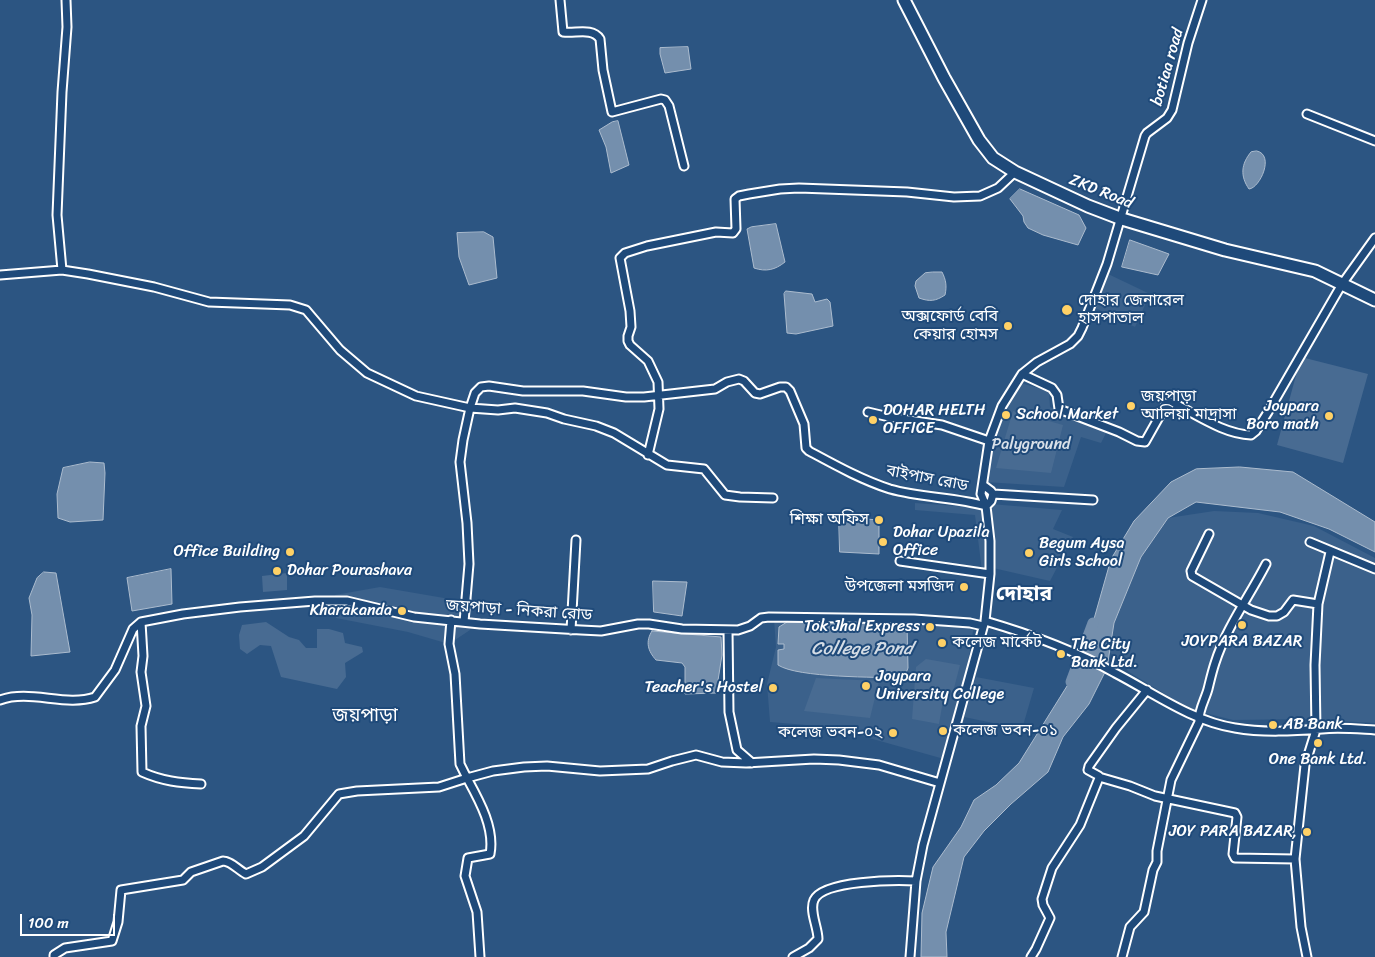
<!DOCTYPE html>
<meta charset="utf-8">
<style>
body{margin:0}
#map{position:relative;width:1375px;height:957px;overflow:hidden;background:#2c5582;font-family:Sriracha,sans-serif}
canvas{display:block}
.scale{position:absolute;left:20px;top:914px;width:95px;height:22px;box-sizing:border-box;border:2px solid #fff;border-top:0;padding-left:6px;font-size:15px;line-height:18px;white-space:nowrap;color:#fff;-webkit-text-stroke:4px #1f4a7a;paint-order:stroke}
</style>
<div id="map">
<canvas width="1375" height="957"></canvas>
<div class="scale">100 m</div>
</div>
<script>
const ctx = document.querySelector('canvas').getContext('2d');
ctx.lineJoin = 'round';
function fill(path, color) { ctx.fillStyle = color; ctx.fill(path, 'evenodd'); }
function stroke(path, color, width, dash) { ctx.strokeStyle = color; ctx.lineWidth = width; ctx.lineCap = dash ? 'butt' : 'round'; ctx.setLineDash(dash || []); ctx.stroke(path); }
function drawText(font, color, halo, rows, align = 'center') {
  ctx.font = font + ' Sriracha,"Noto Sans Bengali",sans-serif'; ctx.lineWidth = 4; ctx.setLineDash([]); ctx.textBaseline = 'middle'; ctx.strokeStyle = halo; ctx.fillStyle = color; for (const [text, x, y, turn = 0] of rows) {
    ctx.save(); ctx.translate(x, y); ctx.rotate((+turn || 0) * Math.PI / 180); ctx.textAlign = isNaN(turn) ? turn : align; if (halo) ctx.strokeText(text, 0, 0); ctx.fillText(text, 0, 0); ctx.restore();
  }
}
fill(new Path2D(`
 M1106 273 1150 294 1135 327 1091 306Z
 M1017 382 1049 391 1050 407 1107 431 1101 443 1081 437 1064 487 985 482 990 441Z
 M915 503 983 508 988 571H982L975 515 915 510Z
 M991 504 1062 510 1053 529 1073 537 1050 581 993 568Z
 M1214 511 1258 513 1314 526 1375 558V723L1305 719 1233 720 1189 709 1129 672 1116 657 1100 645 1141 557 1168 518Z
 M380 587 444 598 469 605 470 630 449 644 408 632 336 618 335 595Z
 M774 619 896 620 974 625 964 688 953 721 944 759 830 727 770 722 767 684 776 647Z
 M976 677 1034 688 1022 729 964 717Z`), '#3b618b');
fill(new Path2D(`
 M1301 357 1368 374 1343 463 1277 445Z
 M1013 411 1063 425 1051 473 996 468Z
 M287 573V590L263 592 262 576Z
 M266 622 289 637 299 640 306 648H317V629H329L343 633 345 643 362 647 363 652 345 663 346 677 337 689 281 677 271 646 260 645 247 654 240 649 239 635 242 625Z
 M926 659 960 665 953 692 944 695 939 724 912 719 916 667Z
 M816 678 879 681 870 718 804 711Z`), '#486b92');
const water = new Path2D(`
 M688 47 691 69 665 73 660 54V48Z
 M618 121 629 165 611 173 606 147 599 130 612 122Z
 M1257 151C1275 155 1260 188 1249 189 1240 176 1241 164 1251 152Z
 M1020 189 1079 215 1086 228 1078 245 1043 235 1028 228 1024 222 1023 216 1010 199Z
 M776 224 785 262C775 270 766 272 754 268L747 229 751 227Z
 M484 232 493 237 497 278 469 285 459 257 457 233Z
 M1130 240 1169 254 1158 275 1122 267Z
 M933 272H942C946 280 947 286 945 295 936 301 930 302 919 298L915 286 916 281 925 273Z
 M786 291 812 294 815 302 827 299 830 302 833 326 796 334 787 333 784 294Z
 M90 462 104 463 105 473 103 520 70 522 58 518 57 494 63 468Z
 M1240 467 1293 472 1375 522V552L1329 529 1280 512 1196 502 1168 518 1141 557 1114 623 1107 668 1089 704 1063 737 1048 772 1011 804 984 831 964 857 946 932 947 957H921L922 913 933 867 961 827 974 800 996 785 1019 763 1077 670 1090 633 1111 559 1134 521 1171 482 1196 469Z
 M839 517 879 520V554L840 552Z
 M171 569 172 604 132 611 127 578Z
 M44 572 56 573 70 652 31 656 32 615 29 598 37 578Z
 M653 581 687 582 682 616 654 612Z
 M876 621 877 625H886V621L907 623 908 668 904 678C877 677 798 678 778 665V650L784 649V644H778L779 627 787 622Z
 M652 631 721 637 722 655 716 693 685 694V667L682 663 656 660C648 651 645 642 652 631Z`);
fill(water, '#748fad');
stroke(water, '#acbcce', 1);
stroke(new Path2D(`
 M1071 682 1093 623`), '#748fad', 11);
const minor = new Path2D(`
 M560 0 563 32C575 34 592 27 600 39L603 70 612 112 661 99 665 100 669 106 684 166
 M1202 0 1188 43 1172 110 1167 118 1147 133 1145 136 1107 264 1082 328 1078 336 1070 344 1037 362 1022 374 1002 406 989 441 981 494 986 506 990 541V574L985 621C1030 634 1074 650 1115 673 1152 692 1193 722 1235 728 1263 733 1294 731 1322 729 1339 727 1358 729 1375 730
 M1307 114 1375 141
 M62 270 57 215 62 92 67 27 66 0
 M0 275 62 270 88 274 154 287 209 302 290 305 306 310 340 350 367 373 416 396 470 408 498 410 515 408 547 413 564 419 596 426 614 433 667 465 704 469 725 495 740 497 773 498
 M1022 374 1052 388 1057 395 1059 409 1119 432 1137 441 1145 442 1167 403 1171 402C1196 414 1223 434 1251 435L1256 431 1268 412 1342 284 1375 238
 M868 412 889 417 942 425 989 441
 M648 455 659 409 658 382 648 361 630 345 628 341V336L631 327 630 311 620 258 625 253 647 246 716 232 733 233 736 229 735 199 739 196 749 194 780 189 799 188 907 192 954 197 980 196 998 188 1015 172
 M993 494 1093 500
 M1209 534 1191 571 1192 576 1251 610 1269 616H1277L1284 612 1293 600 1318 604
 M1310 542 1375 569
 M900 561 990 574
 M451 620 449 644 455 674 460 764 467 778 493 771 524 767 547 766 600 771 648 769 672 761 696 755 722 762 746 763 814 759 839 760 879 765 940 783
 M141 622 143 656 141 672 146 706 141 726 142 772C162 781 180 783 201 784
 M464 622 469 564 467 523 460 462 463 440 470 408 475 393 481 387 489 386 523 391H583L626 397H644L715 389 727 382 739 379 744 381 755 393 760 394 780 387H786L790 391 804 424 806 448 809 451C835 465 862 480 890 489 922 498 956 497 986 506L991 501 993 494 991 491 983 485
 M571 630 576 540
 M728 630 729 712 737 750 752 763
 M0 700C30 689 65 707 95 697L115 670 133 629 141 622 183 614 240 607 315 601H347L414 617 480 624 581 630 601 631 638 624H649L682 629 738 630 750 626 761 618 769 617 914 619 970 623 983 626
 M1099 777 1130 786 1155 796 1235 813 1237 817 1233 854 1235 858 1295 859
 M54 957V955L65 948 112 941 118 922 121 890 183 880 191 872 223 861C231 861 238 870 246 874L262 867 304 836 339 794 357 791 439 787 467 778C479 800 495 828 490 854L468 858 465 876 477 912 480 957
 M793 957 809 948 818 939C818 927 809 911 814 900 823 880 896 880 916 881
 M910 957 916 881 923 845 984 624
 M1031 957 1036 949 1050 918 1043 905 1042 899 1052 868 1080 825 1099 778V776L1088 770 1089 766 1116 728 1147 690
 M1122 957 1130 927 1144 912 1153 870 1157 862V851L1171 780 1199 722C1198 711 1205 700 1208 689 1210 681 1212 672 1215 663 1226 628 1249 597 1266 564
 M1307 957 1301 927 1295 859 1305 765 1316 730 1315 665 1318 604 1330 552`);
const primary = new Path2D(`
 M904 0 944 78 979 140 993 158 1015 172 1088 206 1122 219 1225 250 1315 271 1375 300`);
stroke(minor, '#fff', 11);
stroke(primary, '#fff', 15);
stroke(minor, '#1f4a7a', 7);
stroke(primary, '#1f4a7a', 11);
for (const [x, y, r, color] of [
 [1067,310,6,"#ffd166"],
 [1008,326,5,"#ffd166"],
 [1131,406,5,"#ffd166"],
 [1006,415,5,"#ffd166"],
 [1329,416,5,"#ffd166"],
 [873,420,5,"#ffd166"],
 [879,520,5,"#ffd166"],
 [883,542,5,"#ffd166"],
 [290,552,5,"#ffd166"],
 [1029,553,5,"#ffd166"],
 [277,571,5,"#ffd166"],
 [964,587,5,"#ffd166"],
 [402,611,5,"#ffd166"],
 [1242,625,5,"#ffd166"],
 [930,627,5,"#ffd166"],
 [942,643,5,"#ffd166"],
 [1061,654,5,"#ffd166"],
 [866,686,5,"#ffd166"],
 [773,688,5,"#ffd166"],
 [1273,725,5,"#ffd166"],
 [943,731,5,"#ffd166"],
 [893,733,5,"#ffd166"],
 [1318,743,5,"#ffd166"],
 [1307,832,5,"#ffd166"]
]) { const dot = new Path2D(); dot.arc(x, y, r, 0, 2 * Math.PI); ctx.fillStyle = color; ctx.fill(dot); stroke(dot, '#1f4a7a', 2); }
drawText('16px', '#fff', '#1f4a7a', [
 ["botiaa road",1168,67,-74],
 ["ZKD Road",1101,192,22],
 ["বাইপাস রোড",927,479,11],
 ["জয়পাড়া - নিকরা রোড",519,611,4]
]);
drawText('16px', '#fff', '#1f4a7a', [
 ["দোহার জেনারেল",1078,301],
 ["হাসপাতাল",1078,319],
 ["অক্সফোর্ড বেবি",998,317,"right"],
 ["কেয়ার হোমস",998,335,"right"],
 ["জয়পাড়া",1141,397],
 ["আলিয়া মাদ্রাসা",1141,415],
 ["Joypara",1319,407,"right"],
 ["Boro math",1319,425,"right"],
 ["DOHAR HELTH",883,411],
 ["OFFICE",883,429],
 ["School Market",1016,415],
 ["শিক্ষা অফিস",869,520,"right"],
 ["Dohar Upazila",893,533],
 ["Office",893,551],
 ["Begum Aysa",1039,544],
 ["Girls School",1039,562],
 ["Office Building",280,552,"right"],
 ["Dohar Pourashava",287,571],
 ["উপজেলা মসজিদ",954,587,"right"],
 ["Kharakanda",392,611,"right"],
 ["Tok Jhal Express",920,627,"right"],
 ["JOYPARA BAZAR",1242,642,"center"],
 ["কলেজ মার্কেট",952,643],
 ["The City",1071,645],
 ["Bank Ltd.",1071,663],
 ["Joypara",876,677],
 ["University College",876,695],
 ["Teacher's Hostel",763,688,"right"],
 ["AB Bank",1283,725],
 ["কলেজ ভবন-০১",953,731],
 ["কলেজ ভবন-০২",883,733,"right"],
 ["One Bank Ltd.",1318,760,"center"],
 ["JOY PARA BAZAR,",1297,832,"right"]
], 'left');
drawText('16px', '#dae1e9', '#1f4a7a', [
 ["Palyground",1031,445]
]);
drawText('italic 18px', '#d5dde6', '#1f4a7a', [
 ["College Pond",862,649]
]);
drawText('19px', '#fff', '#1f4a7a', [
 ["জয়পাড়া",365,716]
]);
drawText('bold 21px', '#fff', '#1f4a7a', [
 ["দোহার",1024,595]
]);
</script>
